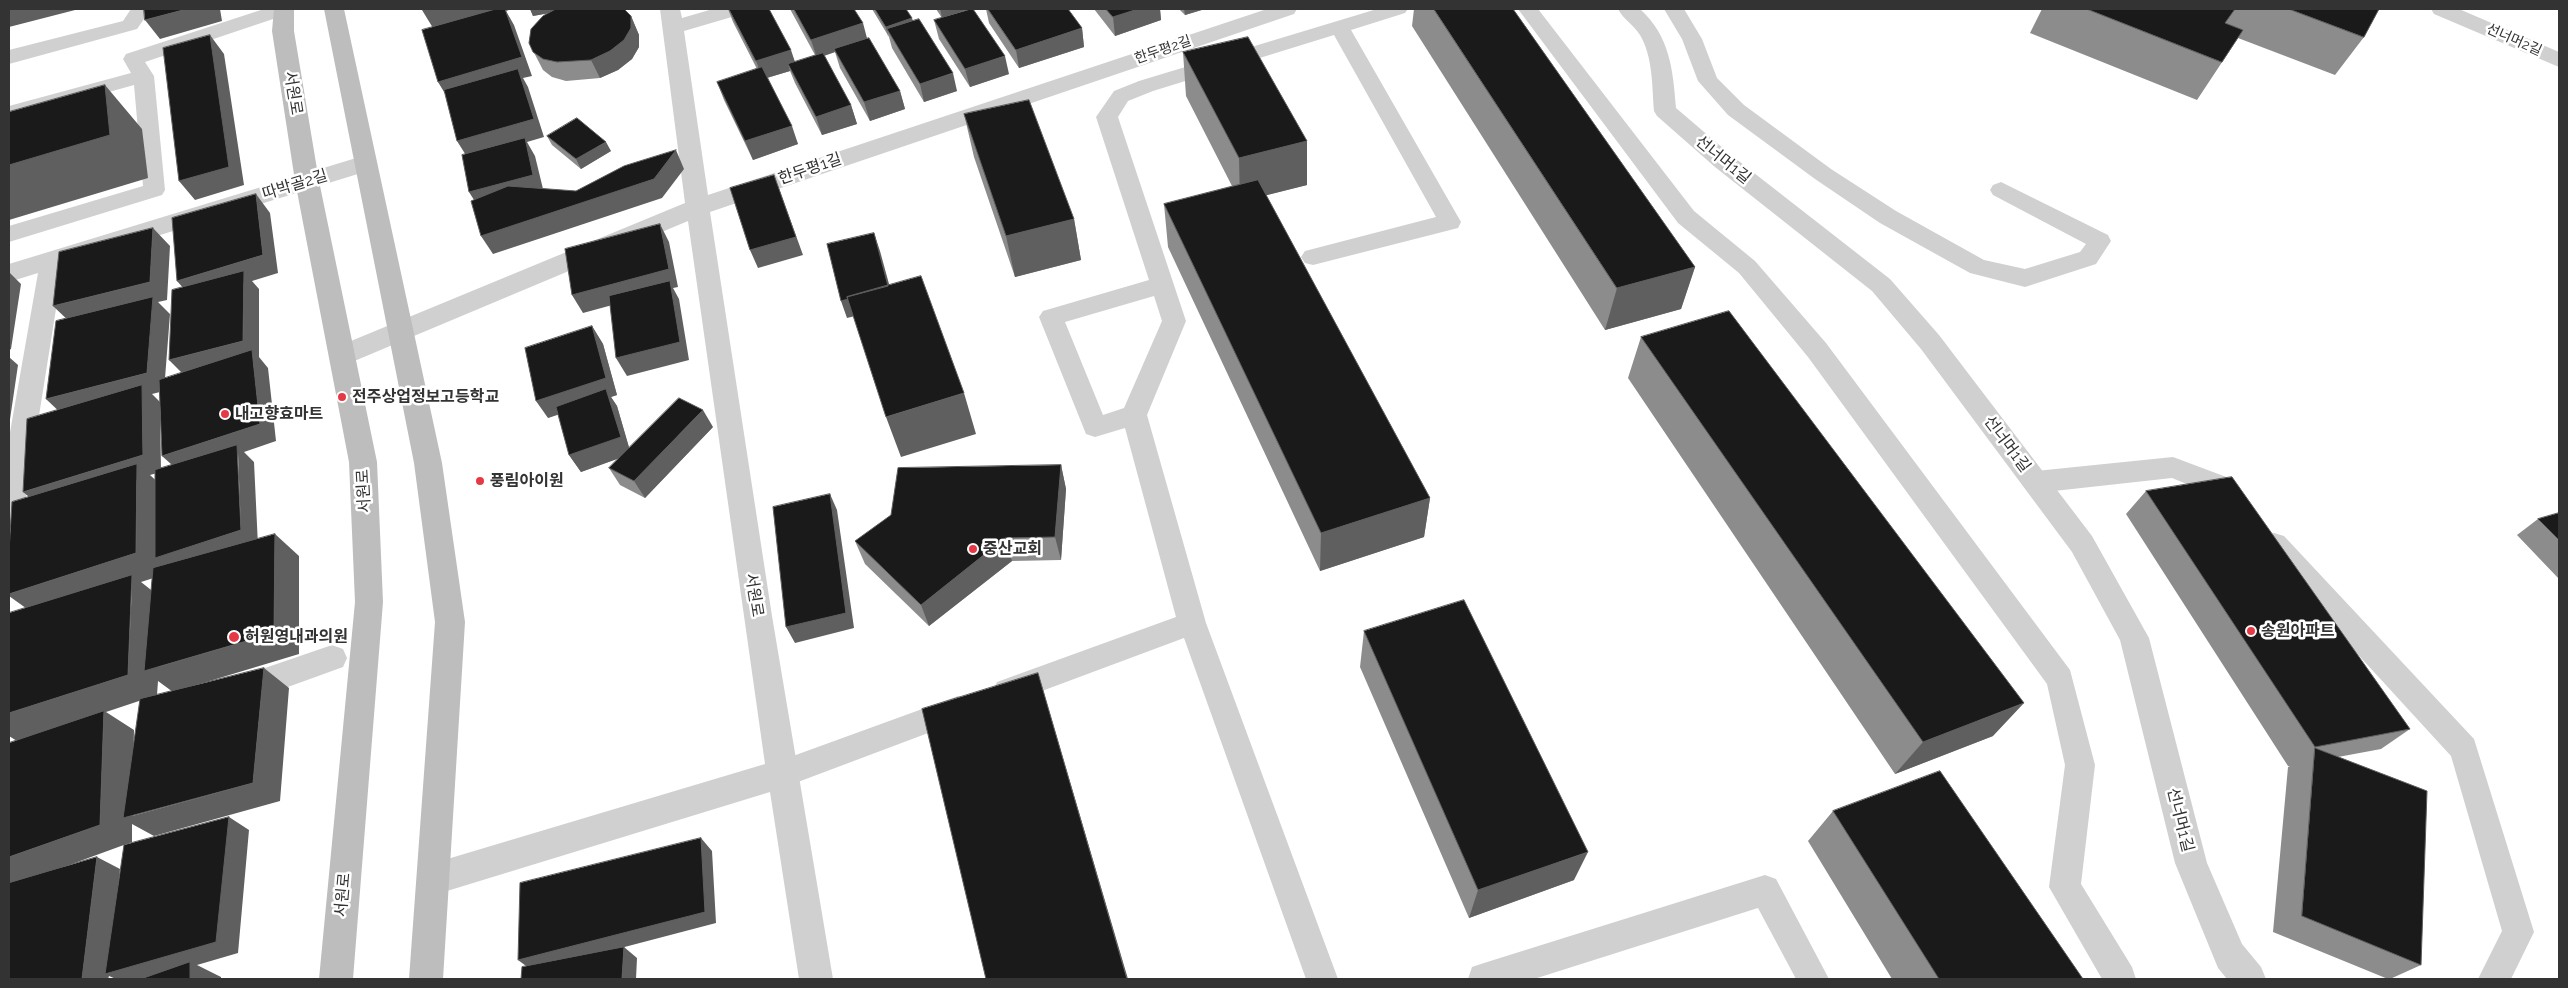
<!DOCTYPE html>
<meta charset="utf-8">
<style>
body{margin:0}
#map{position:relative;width:2568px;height:988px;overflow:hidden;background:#fff;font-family:Raleway,sans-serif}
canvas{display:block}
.frame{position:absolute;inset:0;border:10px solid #333;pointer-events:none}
</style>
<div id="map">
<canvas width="2568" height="988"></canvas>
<div class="frame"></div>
</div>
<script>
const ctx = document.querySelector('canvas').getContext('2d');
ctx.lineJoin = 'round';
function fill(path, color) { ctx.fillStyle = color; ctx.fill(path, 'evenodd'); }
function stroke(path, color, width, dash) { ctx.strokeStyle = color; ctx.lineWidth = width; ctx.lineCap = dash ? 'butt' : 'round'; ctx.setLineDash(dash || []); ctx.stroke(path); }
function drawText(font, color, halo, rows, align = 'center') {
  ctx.font = font + ' Raleway,"Noto Sans KR",sans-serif'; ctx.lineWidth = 5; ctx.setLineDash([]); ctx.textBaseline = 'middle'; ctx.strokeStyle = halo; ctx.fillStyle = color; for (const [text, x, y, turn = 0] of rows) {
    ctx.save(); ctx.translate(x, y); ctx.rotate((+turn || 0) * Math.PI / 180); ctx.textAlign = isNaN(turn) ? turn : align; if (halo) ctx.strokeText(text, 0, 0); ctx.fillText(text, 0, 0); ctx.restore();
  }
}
fill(new Path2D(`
 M131 9H151L137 29 9 64V50L123 21Z
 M264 9H294L291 13 145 62 154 76 165 190 162 195 9 242V226L143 186 134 85 9 120V106L131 73 123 59 126 54Z
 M1377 9H1408L1405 13 1351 30 1461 222 1458 228 1313 265 1305 263 1301 257 1305 251 1436 217 1334 35 1153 91 1128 101 1118 117 1186 321 1147 415 1206 623 1338 979H1306L1184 638 1007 704 997 700 993 691 997 682 1176 617 1125 428 1095 437 1086 434 1039 317 1043 311 1149 280 1096 117 1114 91 1139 81ZM1154 296 1162 321 1124 408 1103 415 1065 322Z
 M1518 9H1538L1694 211 1755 261 1826 343 2070 670 2095 765 2081 884 2132 967 2136 979H2102L2049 887 2065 765 2047 684 1808 357 1739 273 1678 223Z
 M1664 9H1684L1702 39 1717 78 1744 105 1831 169 1896 211 1984 260 2025 269 2080 252 2086 244 1993 195 1990 190 1993 185 2001 182 2108 235 2111 241 2096 264 2025 287 1970 273 1880 223 1815 179 1728 115 1698 81 1682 39Z
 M2173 457 2229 478 2247 501 2243 509 2234 512 2225 509 2211 494 2172 478 2036 493 2027 490 2023 482 2027 474 2036 471Z
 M2274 533 2284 536 2474 739 2534 932 2511 979H2478L2502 931 2451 756 2264 552 2261 544 2264 536Z
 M958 696 968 700 973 709 968 718 782 788 771 784 767 774 771 764Z
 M1765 875 1776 879 1829 979H1796L1758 908 1534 979H1468L1472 967 1484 963Z`), '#d0d0d0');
fill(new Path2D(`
 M660 9H680L682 18 713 9H745L742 14 684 31 708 195 1267 9H1297L1294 14 710 212 772 616 833 979H799L770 792 434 895 422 890 418 879 422 868 434 863 765 764 688 221 352 362 343 365 334 362 330 355 334 348 685 203Z
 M1618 9H1640C1670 36 1673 70 1676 108L1731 155 1890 279 1939 335 2092 536 2149 638 2207 863 2242 944 2261 967 2266 979H2227L2218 968 2175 863 2120 640 2072 552 1921 349 1872 291 1715 167 1657 116 1654 111C1652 86 1653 57 1640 35 1634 25 1623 19 1618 9Z
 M2431 9H2459L2559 52V67L2434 14Z
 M366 155 374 157 377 163 374 169 63 265 23 516 19 524 9 527V438L38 273 9 282V264Z
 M332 645 343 649 347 658 343 667 241 704 230 700 226 690 230 680Z`), '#d0d0d0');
fill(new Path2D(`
 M274 9H294V31L319 181 377 462 383 602 353 979H319L355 602 349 462 295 181 272 31Z
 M324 9H344L442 463 465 622 443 979H409L435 622 414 463Z`), '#bdbdbd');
fill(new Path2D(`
 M530 9H624L631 16 639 35V47L632 59 618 70 600 78 566 81 552 77 543 70 529 43 531 29 543 16 548 13 533 16Z
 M728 9H769L795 62 815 55 790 9H854L867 39 900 91 905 109 870 121 840 68 835 52 824 56 851 105 857 124 822 135 795 83 790 71 767 78 798 144 753 160 724 100 717 82 757 69 733 22Z
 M872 9H906L913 21 957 91 924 102 892 48 889 37Z
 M936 9H966L942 18Z
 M986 9H1068L1082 28 1084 47 1019 68 989 23Z
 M1094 9H1160L1161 20 1115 36Z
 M1179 9H1205L1185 15Z
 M1414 9H1513L1695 267 1681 309 1605 330 1412 26Z
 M2042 9H2379L2364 37 2335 75 2238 38 2197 100 2030 33Z
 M934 20 1009 74 970 87 939 39Z
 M1183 52 1307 141V185L1266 195 1430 498 1424 537 1320 571 1168 247 1164 204 1232 186 1186 96Z
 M964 114 1074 219 1081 260 1015 277 974 157Z
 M547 136 611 151 581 169 552 145Z
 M592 326 603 344 617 395 611 397 617 406 629 448 713 427 645 498 620 485 609 468 619 458 581 472 569 455 558 414 548 418Z
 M1641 337 1993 736 1895 774 1628 378Z
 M1061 465 1066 489 1061 560 1012 561 929 626 865 564 855 541Z
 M2146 491 2410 729 2381 749 2338 757 2421 965 2390 979H2388L2273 932 2288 767 2290 766H2288L2126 514Z
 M2559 513V579L2517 535 2538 519Z
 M1364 631 1574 880 1469 918 1360 667Z
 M1833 811 2083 979H1892L1808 841Z`), '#8c8c8c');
fill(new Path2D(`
 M9 9H79L9 27Z
 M187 9H220L222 21 160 39 145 20Z
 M426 9H508L509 10 506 11 514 25 532 76 523 78 528 87 544 137 527 142 535 156 544 193 481 211 469 192V160L457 141 449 100 438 82 433 28 422 10Z
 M530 9H573L533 16Z
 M940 9H966V10L942 18Z
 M1138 9H1160L1161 20 1115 36 1113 17Z
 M1184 9H1205L1185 15Z
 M631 16 639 35V47L632 59 618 70 600 78 591 60Z
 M912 18 915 28 887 29 888 37 886 27Z
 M863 23 868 42 834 49 835 52 817 58 811 40Z
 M1082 28 1084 47 1019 68 1016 50Z
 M210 35 224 54 244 185 195 200 179 181Z
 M791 50 797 68 788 64 790 71 763 79 756 61Z
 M1005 56 1009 74 970 87 965 69Z
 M953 73 957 91 924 102 920 84Z
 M105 85 142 129 148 178 9 220V165Z
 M900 91 905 109 870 121 864 102Z
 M851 105 857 124 822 135 816 117Z
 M792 126 798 144 753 160 745 141Z
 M1307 141V185L1240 202 1239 158Z
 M606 142 611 151 581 169 576 159Z
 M676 150 684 169 662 198 493 254 481 236Z
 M774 175 803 255 758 268 750 250Z
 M256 194 270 213 278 273 252 281 259 289V357L268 368 276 441 244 452 254 462 258 546 174 573 163 565V575L141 582 160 597 158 667 274 633 275 534 299 556V654L173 692 158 681 157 695 106 712 134 730 132 816 253 783 264 668 289 688 280 801 154 836 132 824V842L9 887V857L100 825 104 713 17 741 9 736V713L128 675 132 585 37 616 9 596V594L136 553 137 480 44 509 23 492 143 455 142 396 65 417 46 399 147 373 152 304 72 324 53 306 150 282 153 228 170 246 167 300 158 302 170 314 164 391 152 394 160 402 161 472 150 475 163 487V555L241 530 238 454 181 473 162 456 260 424 253 360 187 378 169 360 243 341 244 283 193 299 177 281 263 255Z
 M1074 219 1081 260 1015 277 1006 236Z
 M660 224 669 242 678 287 673 288 679 299 689 360 627 376 616 358 671 289 583 313 572 295Z
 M874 233 880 251 895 306 847 318 841 301Z
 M1695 267 1681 309 1605 330 1617 288Z
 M9 272 21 284 11 349 9 350Z
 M592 326 603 344 617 395 611 397 617 406 631 454 581 472 569 455 609 398 548 418 536 401Z
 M9 357 18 365 9 426Z
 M964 393 976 434 901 457 886 417Z
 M703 410 713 427 645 498 634 481Z
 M1061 465 1066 489 1061 560 1055 537Z
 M830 494 837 510 854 628 795 643 786 627Z
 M1430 498 1424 537 1320 571 1321 533Z
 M1005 538 1012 561 929 626 921 605Z
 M1038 673 1128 979H1127Z
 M2024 703 1993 736 1895 774 1923 742Z
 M229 817 249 830 238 953 197 965 221 977V979H116L109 976 108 979H82L97 857 120 869 109 973Z
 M701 838 712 851 716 923 533 971 518 960Z
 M1588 852 1574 880 1469 918 1478 890Z
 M624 947 637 958 636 979H622Z`), '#5f5f5f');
const building = new Path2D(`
 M144 9H187L145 20Z
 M496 9H505L522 57 438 82 422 30Z
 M556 9H624L631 16V28L624 40 610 51 591 60 557 62 543 59 533 52 529 43 531 29 543 16Z
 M729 9H769L791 50 756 61Z
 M794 9H854L863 23 811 40Z
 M875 9H906L912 18 886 27Z
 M971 9H973L1005 56 965 69 934 20Z
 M988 9H1068L1082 28 1016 50Z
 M1106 9H1138L1113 17Z
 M1434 9H1513L1695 267 1617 288Z
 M2087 9H2235L2225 23 2243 30 2222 62Z
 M2289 9H2379L2364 37Z
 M919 19 953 73 920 84 887 29Z
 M210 35 229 167 179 181 163 48Z
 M1248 37 1307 141 1239 158 1183 52Z
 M869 38 900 91 864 102 834 49Z
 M823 53 851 105 816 117 788 64Z
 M762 67 792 126 745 141 717 82Z
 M518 69 534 119 457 141 444 90Z
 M105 85 110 135 9 165V112Z
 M1029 100 1074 219 1006 236 964 114Z
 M577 118 606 142 576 159 547 136Z
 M525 138 533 175 469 192 462 155Z
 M676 150 654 179 481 236 471 201 508 186 576 191 624 166Z
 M774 175 796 237 750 250 730 188Z
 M1258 180 1430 498 1321 533 1164 204Z
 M256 194 263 255 177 281 172 218Z
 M660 224 669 269 572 295 565 249Z
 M153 228 150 282 53 306 59 252Z
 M874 233 888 286 847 297 848 299 841 301 827 244Z
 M244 271 243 341 169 360 172 290Z
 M921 276 964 393 886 417 847 297Z
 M670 281 680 342 616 358 609 296Z
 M153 297 147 373 46 399 56 321Z
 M1729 311 2024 703 1923 742 1641 337Z
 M592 326 606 378 536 401 525 348Z
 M252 350 260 424 162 456 159 380Z
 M142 385 143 455 23 492 27 419Z
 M606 389 621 437 569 455 556 407Z
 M679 398 703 410 634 481 609 468Z
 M237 445 241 530 155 558V470Z
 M137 464 136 553 9 594V551L12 502Z
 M1061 465 1055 537 1005 538 921 605 855 541 891 515 898 468Z
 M2232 477 2410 729 2315 747 2146 491Z
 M830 494 846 613 786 627 773 507Z
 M2559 513V540L2538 519Z
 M275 534 274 633 144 671 153 568Z
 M132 575 128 675 9 713V613Z
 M1464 600 1588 852 1478 890 1364 631Z
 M264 668 253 783 123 818 140 699Z
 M1038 673 1127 979H986L922 709Z
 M104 711 100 825 9 857V743Z
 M2315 748 2427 791 2421 965 2302 916Z
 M1940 771 2083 979H1939L1833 811Z
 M229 817 216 942 105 974 124 845Z
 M701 838 705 912 518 960 520 883Z
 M97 857 82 979H9V883Z
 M624 947 622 979H521L522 967Z
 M190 962V979H141Z`);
fill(building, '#1a1a1a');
stroke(building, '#5f5f5f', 1);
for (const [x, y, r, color] of [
 [342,397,5,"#e63946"],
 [225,414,5,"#e63946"],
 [480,481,5,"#e63946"],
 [973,549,5,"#e63946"],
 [2251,631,5,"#e63946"],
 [234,637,6,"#e63946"]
]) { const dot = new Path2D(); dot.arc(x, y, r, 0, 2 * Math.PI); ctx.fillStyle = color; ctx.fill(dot); stroke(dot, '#fff', 2); }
drawText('14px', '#333', '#fff', [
 ["선너머2길",2514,40,24],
 ["한두평2길",1163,50,-19]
]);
drawText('16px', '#333', '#fff', [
 ["서원로",293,93,81],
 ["선너머1길",1723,160,39],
 ["한두평1길",810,169,-19],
 ["따박골2길",295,185,-17],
 ["선너머1길",2007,444,53],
 ["서원로",364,491,-93],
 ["서원로",754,595,81],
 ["선너머1길",2180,820,76],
 ["서원로",343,895,-85]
]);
drawText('bold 16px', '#333', '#fff', [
 ["전주상업정보고등학교",352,397],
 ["내고향효마트",235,414],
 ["풍림아이원",490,481],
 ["중산교회",983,549],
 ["송원아파트",2261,631],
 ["허원영내과의원",245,637]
], 'left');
</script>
